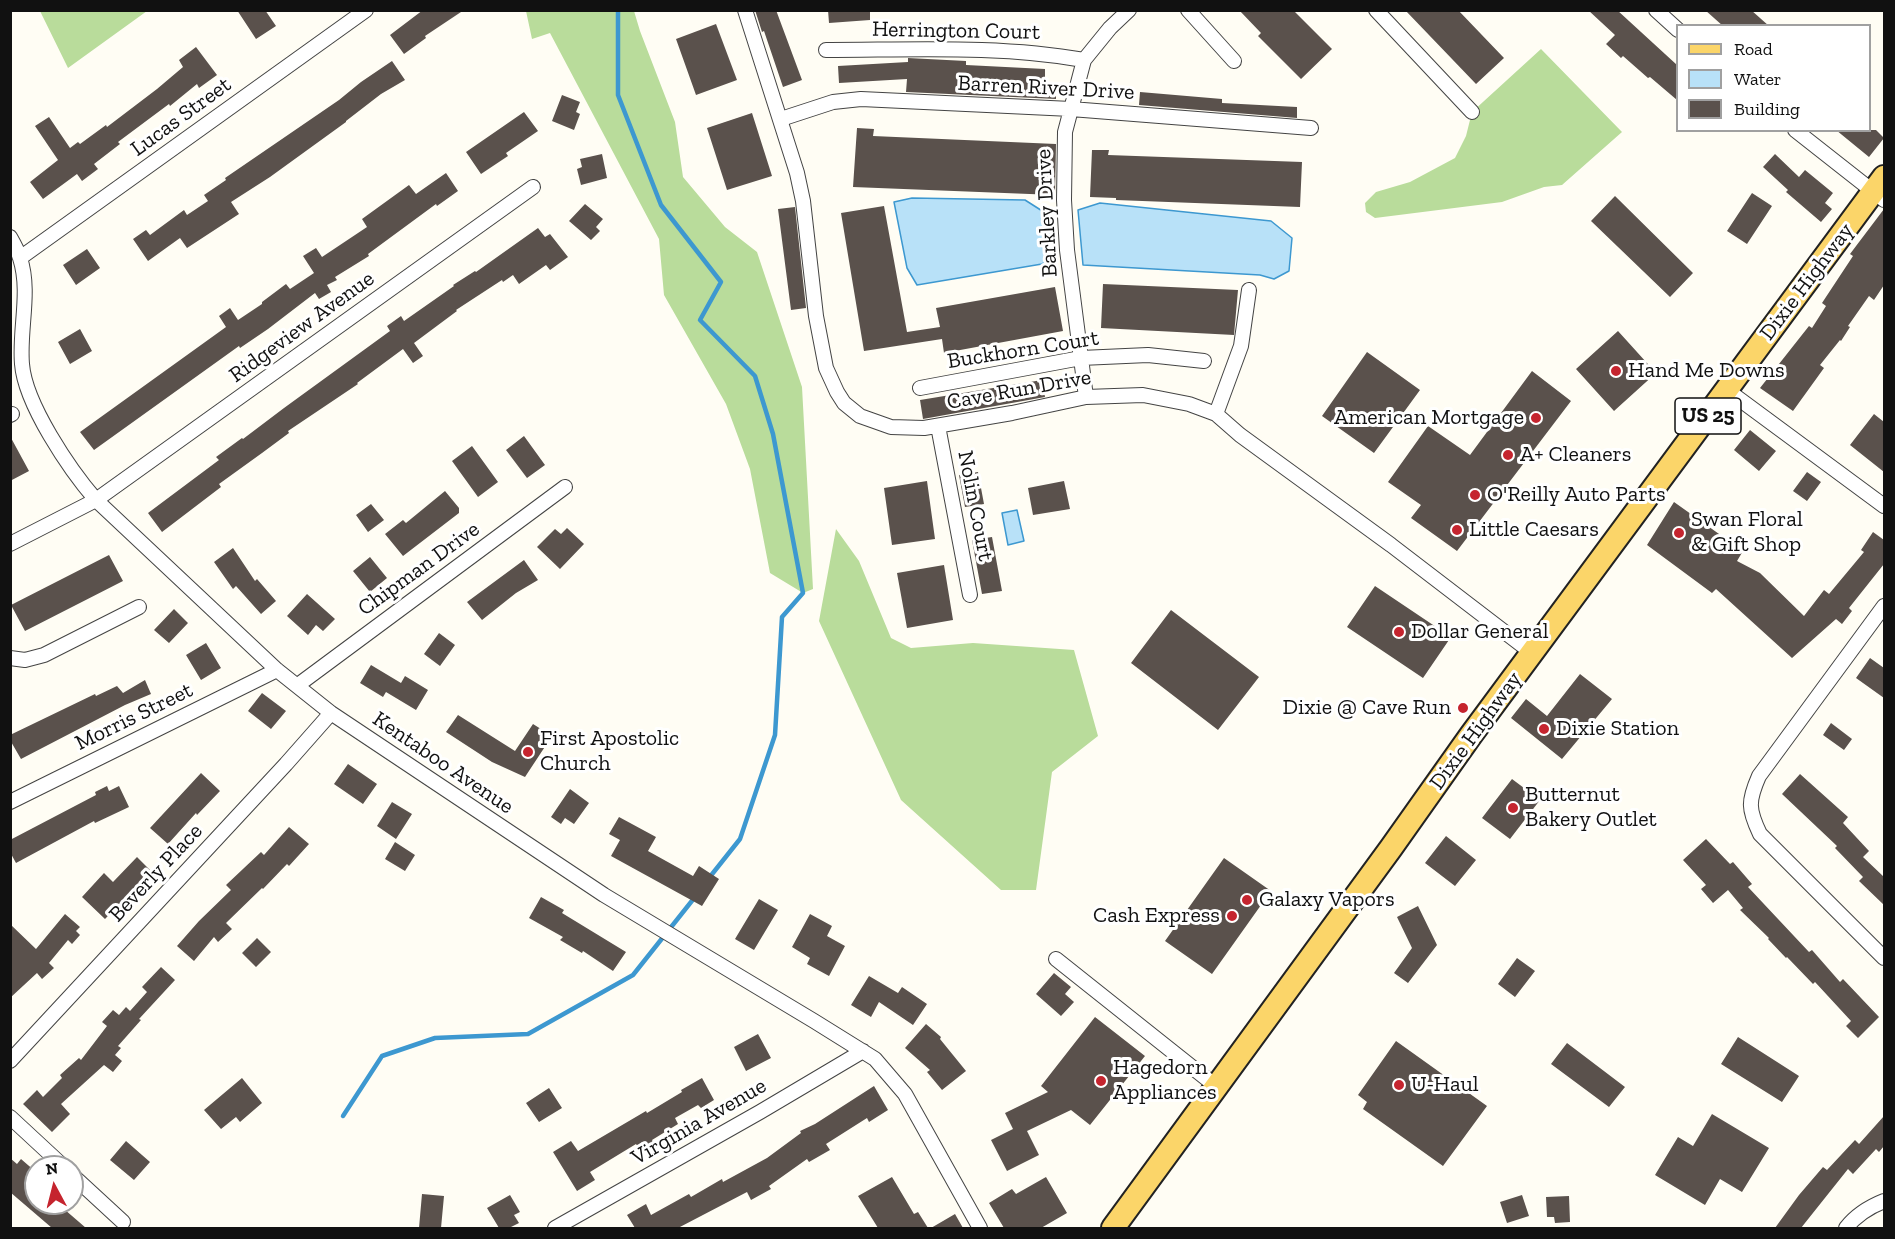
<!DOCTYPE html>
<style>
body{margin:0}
#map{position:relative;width:1895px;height:1239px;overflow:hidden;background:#fffdf4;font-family:"Zilla Slab",serif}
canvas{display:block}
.frame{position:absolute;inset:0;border:12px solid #111;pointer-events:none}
.legend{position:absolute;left:1676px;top:24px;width:195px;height:108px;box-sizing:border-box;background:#fff;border:2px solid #a0a0a0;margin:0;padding:8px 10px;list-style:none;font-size:18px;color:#111}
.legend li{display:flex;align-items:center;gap:12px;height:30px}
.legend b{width:30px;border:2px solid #a0a0a0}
.north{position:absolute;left:24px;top:1155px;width:60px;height:60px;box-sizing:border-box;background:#fff;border:2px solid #a0a0a0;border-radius:50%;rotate:353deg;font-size:16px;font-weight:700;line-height:24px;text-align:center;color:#111}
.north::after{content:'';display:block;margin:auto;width:21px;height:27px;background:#c5242e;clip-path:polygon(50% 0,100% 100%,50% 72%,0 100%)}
</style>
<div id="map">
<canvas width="1895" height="1239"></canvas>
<div class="frame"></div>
<ul class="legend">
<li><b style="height:8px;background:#fbd569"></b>Road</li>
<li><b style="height:16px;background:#b8e1f8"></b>Water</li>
<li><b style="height:16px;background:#5a514c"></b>Building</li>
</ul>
<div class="north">N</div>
</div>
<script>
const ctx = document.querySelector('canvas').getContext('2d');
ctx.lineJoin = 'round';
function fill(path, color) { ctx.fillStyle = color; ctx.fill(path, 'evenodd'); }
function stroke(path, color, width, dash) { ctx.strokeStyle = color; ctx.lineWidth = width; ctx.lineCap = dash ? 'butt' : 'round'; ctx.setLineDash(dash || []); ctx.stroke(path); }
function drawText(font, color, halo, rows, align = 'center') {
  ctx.font = font + ' "Zilla Slab",serif'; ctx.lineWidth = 6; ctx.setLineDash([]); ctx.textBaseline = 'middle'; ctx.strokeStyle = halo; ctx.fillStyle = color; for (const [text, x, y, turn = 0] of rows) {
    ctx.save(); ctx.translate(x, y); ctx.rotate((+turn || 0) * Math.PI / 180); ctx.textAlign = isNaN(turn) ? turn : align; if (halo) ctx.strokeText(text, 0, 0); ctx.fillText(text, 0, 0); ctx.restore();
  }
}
fill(new Path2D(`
 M40 11H147L68 68Z
 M526 11H634L640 31 675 122 683 177 725 227 757 252 802 387 813 589 803 593 770 573 750 469 726 404 664 295 659 239 550 33 532 39Z
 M1541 49 1622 132 1562 185 1544 187 1502 202 1375 218 1366 212 1365 203 1376 192 1410 182 1455 158 1466 136 1472 112Z
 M836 529 859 561 891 638 911 648 973 643 1074 650 1098 736 1052 772 1036 890H1001L901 800 819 621Z`), '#b9dc9b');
const water = new Path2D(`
 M912 198 1025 200 1047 214 1052 258 1042 264 917 285 907 268 894 202Z
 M1100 203 1271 221 1292 238 1289 271 1274 279 1260 275 1083 265 1078 210Z
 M1017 510 1024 541 1008 545 1002 513Z`);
fill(water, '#b8e1f8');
stroke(water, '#3d98d0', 1.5);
stroke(new Path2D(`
 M618 10V95L661 205 721 282 700 320 755 376 773 434 803 593 782 617 775 735 740 839 709 878
 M343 1116 382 1056 435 1038 528 1034 633 975 695 897`), '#3d98d0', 4.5);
fill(new Path2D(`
 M237 10H265L276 26 256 39Z
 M423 10H464L425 36 426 38 404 54 390 35Z
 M755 10H776L802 80 783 87 764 31 762 32Z
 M828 10H870V20L829 23Z
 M1239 10H1293L1332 49 1301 79 1258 36 1261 33Z
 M1405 10H1458L1504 58 1476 84Z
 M1588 10H1617L1677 65V100L1650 77 1648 78 1623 56 1621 58 1606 44 1615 35Z
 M1705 10H1751L1769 26H1723Z
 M716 24 737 80 696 95 676 39Z
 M196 47 217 75 199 88 197 84 170 106 169 104 118 142 120 144 94 164 98 169 82 181 77 174 43 199 30 182 58 160 35 126 49 117 70 148 78 142 80 144 106 125 107 127 157 89 183 67 179 60Z
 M908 58 966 61V65L1045 69V86H1056V99L906 92 907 79 839 83 838 66 908 62Z
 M392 61 405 80 381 94 346 121V122L270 177 231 202 239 214 187 248 180 238 148 261 133 239 146 230 150 235 184 210 187 215 208 201 204 195 226 180 225 178 339 100 361 82Z
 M1140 92 1222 99V103L1297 107V118L1139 105Z
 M562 95 580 102 576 112 580 114 574 130 552 121Z
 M524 112 538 131 506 153 508 156 481 174 466 152Z
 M752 113 772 176 727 190 707 128Z
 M857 128 874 129 873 136 1056 144 1055 195 853 187Z
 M1836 130H1876L1884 138 1869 157Z
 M1092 150H1109L1108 155 1302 162 1300 207 1116 200V198L1090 197Z
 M602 154 607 178 581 185 577 169 582 167 580 159Z
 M1775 154 1799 177 1805 170 1833 193 1825 203 1832 209 1821 222 1786 192 1788 190 1763 167Z
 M446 173 458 191 437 206 436 204 368 254 369 256 335 277 337 280 327 285 331 292 319 299 315 293 268 329 240 348 239 346 94 450 80 432 226 327 219 316 230 308 238 320 262 304V302L286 284 290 289 314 273 303 256 316 248 322 257 367 227 362 219 409 185 416 194Z
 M1752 193 1772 206 1747 244 1727 231Z
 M1615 196 1693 273 1670 297 1591 221Z
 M585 204 603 219 596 227 600 231 591 240 569 221Z
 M884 206 907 332 940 327 936 308 1055 287 1063 331 944 353 942 339 864 351 841 213Z
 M795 207 806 308 791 310 778 209Z
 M1884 209V285L1874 300 1869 296 1848 326 1850 327 1841 341 1840 340 1820 365 1824 368 1793 411 1760 388 1809 326 1812 328 1826 306 1822 303 1853 256 1850 254Z
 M538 228 545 237 550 234 568 257 550 270 546 265 519 284 513 275 503 282 502 280 456 310 457 311 414 343 423 356 413 363 403 349 357 383 358 384 288 431 289 433 262 453 219 484 221 487 162 532 148 513 219 460 216 457 242 438 243 439 284 408 390 331 387 326 401 316 404 321 454 286 453 285 475 271 476 272Z
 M87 249 100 268 76 285 63 265Z
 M1103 284 1238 290 1234 335 1101 328Z
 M80 329 92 351 70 364 58 342Z
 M1618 331 1656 373 1614 411 1576 369Z
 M1367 352 1420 390 1374 453 1322 416Z
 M1532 371 1571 401 1457 551 1411 518 1421 505 1388 482 1428 426 1470 455Z
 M1042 380 1045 397 923 419 920 400Z
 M1874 414 1884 422V472L1850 445Z
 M1750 430 1776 451 1759 471 1734 450Z
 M10 436 29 471 10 481Z
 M524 436 545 465 527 478 506 450Z
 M472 446 498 482 478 497 452 461Z
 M978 472 984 504 965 507 959 475Z
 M1807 472 1821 482 1807 501 1793 491Z
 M927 481 935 539 892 545 884 488Z
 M1064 481 1070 509 1033 515 1028 488Z
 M445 491 459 508V513L403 556 385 534 403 520 406 523Z
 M1674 502 1743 551 1737 561 1760 573 1804 616 1824 590 1829 594 1864 552 1861 550 1873 532 1884 540V564L1849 608 1852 611 1842 624 1836 619 1792 658 1716 589 1712 593 1647 545Z
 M371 504 384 520 368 532 356 515Z
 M567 528 584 544 560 569 537 547 555 529 561 534Z
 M992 537 1002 591 982 594 972 540Z
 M233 548 255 581 257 579 276 601 261 614 236 586 233 589 214 562Z
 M109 555 123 581 25 631 11 605Z
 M370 557 387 578 370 592 353 571Z
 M524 560 538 580 516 593 482 620 467 602Z
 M944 565 953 620 907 628 897 573Z
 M1375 586 1451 637 1423 678 1347 627Z
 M307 594 335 619 323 631 316 625 308 635 287 616Z
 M174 609 188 623 169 643 154 630Z
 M1171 610 1259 677 1218 730 1131 663Z
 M439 633 455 645 440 666 424 654Z
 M206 643 221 668 201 680 186 655Z
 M1870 658 1884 668V698L1856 678Z
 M371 665 401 683 405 676 428 690 416 710 386 692 383 697 360 683Z
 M1580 674 1612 699 1562 759 1511 718 1526 699 1547 716Z
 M145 680 151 694 125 705 21 759 10 740V735L95 694 96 696 117 686 123 693Z
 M262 693 286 711 271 729 248 711Z
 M458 715 515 751 533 724 552 736 525 777 492 762 446 732Z
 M1831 723 1852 739 1844 750 1823 735Z
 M348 764 377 784 363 804 334 784Z
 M201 773 220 791 197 815 196 813 168 844 150 828Z
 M1800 774 1848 817 1843 823 1869 851 1863 857 1884 877V905L1859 881 1863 877 1835 848 1837 846 1782 794Z
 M1512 779 1540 800 1510 839 1482 818Z
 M107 786 109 791 119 786 129 807 95 823 94 821 16 863 10 852V840L96 795 95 792Z
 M570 789 589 803 574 824 565 818 561 824 551 817Z
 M392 802 412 814 396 839 377 826Z
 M619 817 656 837 648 851 693 876 699 866 719 879 702 906 611 856 620 840 609 834Z
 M289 827 309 844 289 866 287 864 263 889 262 888 226 923 232 929 218 942 214 937 194 961 177 946 199 921 231 890 226 885 261 852 264 855Z
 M1446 836 1476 860 1455 886 1425 863Z
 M1706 839 1730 864 1733 862 1752 884 1748 887 1809 952 1812 950 1840 982 1843 979 1879 1017 1858 1038 1846 1026 1851 1021 1815 982 1813 984 1787 957 1786 958 1768 939 1769 938 1740 910 1743 908 1728 890 1713 903 1701 889 1706 885 1683 860Z
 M395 842 415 855 405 871 385 859Z
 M137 857 151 871 105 919 82 897 104 873 113 882Z
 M1224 858 1271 891 1212 974 1165 941Z
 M541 897 564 910 562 913 626 952 613 971 583 951 582 953 560 940 563 937 529 918Z
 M759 899 778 910 754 950 735 939Z
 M1418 906 1437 945 1408 983 1394 973 1412 948 1397 917Z
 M65 914 80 927 76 931 80 935 72 944 68 940 49 963 54 968 42 979 37 973 10 998V924L36 949Z
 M810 914 832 926 827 936 845 946 829 976 807 964 810 958 792 947Z
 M257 938 271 952 256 967 242 953Z
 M1517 958 1535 971 1515 997 1498 984Z
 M161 967 175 980 139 1019 141 1020 118 1046 121 1048 115 1055 122 1061 113 1072 104 1065 61 1104 70 1114 52 1132 23 1104 37 1090 43 1097 62 1078 60 1075 79 1058 81 1060 107 1026 102 1022 113 1010 119 1015 126 1007 130 1011 147 992 142 987Z
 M1054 973 1071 987 1065 994 1074 1002 1061 1016 1036 994Z
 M869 976 898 993 902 987 927 1004 913 1025 879 1002 871 1017 851 1005Z
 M1095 1017 1145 1056 1090 1125 1071 1110 1027 1131 1039 1155 1007 1171 991 1140 1013 1129 1005 1113 1048 1092 1041 1086Z
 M926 1024 941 1037 940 1039 966 1071 942 1090 927 1072 930 1070 905 1048Z
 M758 1034 771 1058 746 1071 734 1047Z
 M1738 1037 1799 1076 1782 1102 1721 1064Z
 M1396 1041 1487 1106 1443 1166 1363 1109 1367 1102 1358 1095Z
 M1567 1043 1625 1087 1609 1107 1551 1064Z
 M242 1078 262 1103 240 1122 236 1117 221 1129 204 1110Z
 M702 1078 714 1100 701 1108 698 1105 675 1118 678 1124 652 1140 653 1142 640 1150 636 1144 590 1172 595 1180 577 1191 553 1152 571 1141 578 1151 646 1111 647 1113 682 1092 681 1090Z
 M874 1086 888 1110 869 1122 867 1118 826 1144 830 1150 809 1162 807 1159 769 1186 771 1189 751 1200 747 1192 678 1228H635L627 1215 646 1204 651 1215 689 1194 691 1197 722 1179 723 1182 767 1158 801 1133 800 1131 815 1124Z
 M549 1088 562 1108 539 1122 526 1103Z
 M1712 1114 1769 1148 1742 1192 1720 1179 1705 1205 1655 1175 1678 1137 1693 1146Z
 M1884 1116V1146L1879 1152 1876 1149 1853 1174 1848 1169 1801 1228H1775L1799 1195 1823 1167 1827 1170 1855 1140 1859 1144Z
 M126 1141 150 1162 134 1180 110 1160Z
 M10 1158 17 1164 21 1159 36 1172V1203H57L86 1228H52L10 1192Z
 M892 1177 914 1214 918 1212 928 1228H878L858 1196Z
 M1046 1177 1067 1213 1041 1228H1004L989 1203 1012 1189 1016 1194Z
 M422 1194 444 1196 441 1228H419Z
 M510 1195 520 1212 514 1215 519 1223 509 1228H499L487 1208Z
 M1522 1195 1529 1216 1507 1223 1500 1202Z
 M1569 1196 1570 1222 1555 1223 1554 1217H1547L1546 1197Z
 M955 1214 963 1228H931Z`), '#5a514c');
const minor = new Path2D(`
 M745 10 797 173 803 201 816 316 826 368 837 392 844 403 860 416 891 427 924 428 1012 413 1086 397 1143 395 1189 404 1216 414 1240 435 1391 545 1532 653
 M1188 10 1234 61
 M1376 10 1472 112
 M1656 10 1678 30
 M826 50C912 50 1000 45 1084 60
 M781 119 833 102 861 99 1071 109 1311 128
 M1795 130 1884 200
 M10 237C14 244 18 251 20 258 31 292 19 329 22 364 25 404 70 470 96 500L277 670 331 713 604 895 814 1021 875 1059 905 1094 980 1228
 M20 258 366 10
 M920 388 1081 358 1148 355 1204 361
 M1727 390 1884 506
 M1086 397 1067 250 1064 200 1065 132 1084 60 1110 28 1129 10
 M1216 414 1241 346 1249 290
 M10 415 12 414
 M938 426 970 595
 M10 544 96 500 533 187
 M1884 606 1759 776C1748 801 1748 809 1760 834L1884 958
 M10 658 25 660 44 655 139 607
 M298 685 565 487
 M10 802 277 670
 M1056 959 1217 1087
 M10 1061 286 764 331 713
 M10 1117 64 1167
 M72 1175 123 1222
 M555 1228 760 1112 863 1051
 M1846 1228C1856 1215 1869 1207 1884 1201`);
const primary = new Path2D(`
 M1113 1228 1391 848 1471 735 1884 177`);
stroke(minor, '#444', 16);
stroke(primary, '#222', 26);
stroke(minor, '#fff', 14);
stroke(primary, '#fbd569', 22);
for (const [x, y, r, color] of [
 [1616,371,6,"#c5242e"],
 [1536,418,6,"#c5242e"],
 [1508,455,6,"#c5242e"],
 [1475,495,6,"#c5242e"],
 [1457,530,6,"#c5242e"],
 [1679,533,6,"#c5242e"],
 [1399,632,6,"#c5242e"],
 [1463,708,6,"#c5242e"],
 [1544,729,6,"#c5242e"],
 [528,752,6,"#c5242e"],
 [1513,808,6,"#c5242e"],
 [1247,900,6,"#c5242e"],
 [1232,916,6,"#c5242e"],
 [1101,1081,6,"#c5242e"],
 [1399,1085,6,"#c5242e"]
]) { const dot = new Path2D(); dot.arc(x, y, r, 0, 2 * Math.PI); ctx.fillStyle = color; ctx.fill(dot); stroke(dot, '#fff', 2); }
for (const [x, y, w] of [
 [1708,416,66]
]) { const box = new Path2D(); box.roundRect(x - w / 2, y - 18, w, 36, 4.5); ctx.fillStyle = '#fff'; ctx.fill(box); stroke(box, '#111', 1.5); }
drawText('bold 21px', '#111', null, [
 ["US 25",1708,416]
]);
drawText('22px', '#111', '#fff', [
 ["Herrington Court",956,31,1],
 ["Barren River Drive",1046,88,3],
 ["Lucas Street",181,117,-36],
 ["Barkley Drive",1047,213,-93],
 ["Dixie Highway",1807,282,-53],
 ["Ridgeview Avenue",302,327,-36],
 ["Buckhorn Court",1023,350,-9],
 ["Cave Run Drive",1019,390,-10],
 ["Nolin Court",975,506,79],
 ["Chipman Drive",419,569,-36],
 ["Morris Street",134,717,-26],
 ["Dixie Highway",1476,731,-54],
 ["Kentaboo Avenue",443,763,34],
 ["Beverly Place",156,873,-47],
 ["Virginia Avenue",699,1122,-30]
]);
drawText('22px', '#111', '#fff', [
 ["Hand Me Downs",1628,371],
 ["American Mortgage",1524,418,"right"],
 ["A+ Cleaners",1520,455],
 ["O'Reilly Auto Parts",1487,495],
 ["Swan Floral",1691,520],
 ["& Gift Shop",1691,545],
 ["Little Caesars",1469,530],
 ["Dollar General",1411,632],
 ["Dixie @ Cave Run",1451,708,"right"],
 ["Dixie Station",1556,729],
 ["First Apostolic",540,739],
 ["Church",540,764],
 ["Butternut",1525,795],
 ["Bakery Outlet",1525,820],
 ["Galaxy Vapors",1259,900],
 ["Cash Express",1220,916,"right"],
 ["Hagedorn",1113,1068],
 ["Appliances",1113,1093],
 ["U-Haul",1411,1085]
], 'left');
</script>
